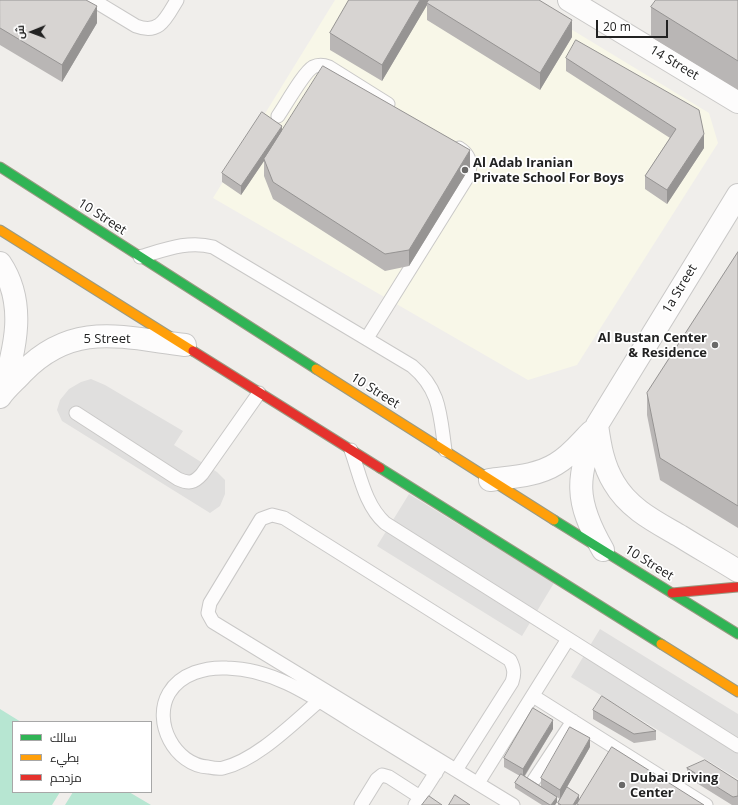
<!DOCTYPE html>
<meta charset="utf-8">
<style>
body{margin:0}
#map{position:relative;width:738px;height:805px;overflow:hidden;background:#f0eeeb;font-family:"Open Sans",Cairo,sans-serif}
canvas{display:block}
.legend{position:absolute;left:12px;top:721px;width:140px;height:72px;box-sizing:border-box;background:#fff;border:1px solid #a7a7a7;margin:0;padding:5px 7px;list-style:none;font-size:12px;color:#222}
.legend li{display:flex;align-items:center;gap:8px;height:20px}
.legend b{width:20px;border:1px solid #a7a7a7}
.north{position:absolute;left:12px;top:12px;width:40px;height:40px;-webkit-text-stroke:3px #fff;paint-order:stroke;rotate:269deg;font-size:11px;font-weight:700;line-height:16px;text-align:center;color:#222}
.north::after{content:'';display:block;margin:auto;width:14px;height:18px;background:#222;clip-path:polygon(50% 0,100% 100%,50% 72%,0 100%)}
.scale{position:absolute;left:596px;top:20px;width:72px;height:18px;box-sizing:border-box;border:2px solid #222;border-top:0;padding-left:5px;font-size:12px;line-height:14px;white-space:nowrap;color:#222;-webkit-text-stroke:3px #fff;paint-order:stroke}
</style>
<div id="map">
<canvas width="738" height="805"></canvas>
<ul class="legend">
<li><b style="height:5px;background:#30b455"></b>سالك</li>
<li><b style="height:5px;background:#ff9f0a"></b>بطيء</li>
<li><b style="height:5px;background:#e5322d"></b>مزدحم</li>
</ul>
<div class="north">ش</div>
<div class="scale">20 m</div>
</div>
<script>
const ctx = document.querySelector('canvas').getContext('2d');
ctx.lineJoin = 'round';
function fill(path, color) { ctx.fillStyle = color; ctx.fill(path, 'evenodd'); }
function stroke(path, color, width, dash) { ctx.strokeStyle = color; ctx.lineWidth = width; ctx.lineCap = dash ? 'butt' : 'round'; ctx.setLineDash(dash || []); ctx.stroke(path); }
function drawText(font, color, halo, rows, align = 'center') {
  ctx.font = font + ' "Open Sans",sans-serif'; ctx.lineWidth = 3.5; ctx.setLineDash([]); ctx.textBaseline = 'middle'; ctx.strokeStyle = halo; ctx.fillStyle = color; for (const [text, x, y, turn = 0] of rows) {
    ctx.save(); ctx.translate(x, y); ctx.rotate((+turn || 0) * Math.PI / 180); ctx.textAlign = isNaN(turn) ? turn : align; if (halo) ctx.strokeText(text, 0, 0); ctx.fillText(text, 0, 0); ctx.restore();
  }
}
fill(new Path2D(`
 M335 0H523L709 113 718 143 577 365 528 380 213 198Z`), '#f8f7e8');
fill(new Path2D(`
 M0 709 21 722H13V792H60L52 805H0Z
 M73 792H129L151 805H65Z`), '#b7e6d2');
fill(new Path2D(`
 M91 379 105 385 183 431 174 445 217 472 225 480V494L220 506 210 513 62 421 57 410 60 400 69 389 81 382Z
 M409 494 554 583 522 636 377 546Z
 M600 629 738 714V779L571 677Z`), '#e0dfde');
const lane = new Path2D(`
 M93 0 136 26C160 35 166 18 177 0
 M278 116C285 106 304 72 313 67 319 64 324 65 329 67L388 104
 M140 257C164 250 188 240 213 247L412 366C441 390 440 416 445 450
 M367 338 468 176C472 164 470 155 459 148
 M76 413 178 479C189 484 194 483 202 474L259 393
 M351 450C360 475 365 505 385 523L738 746
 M533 696 706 805
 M319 701C293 723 257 760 223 768 219 769 213 768 208 767 175 765 152 722 169 693 181 673 206 667 227 668 275 669 315 698 353 722 381 739 408 756 436 773
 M456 770 512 682C515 673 514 668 510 660L284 518 272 515 261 519 210 603 208 613 213 622 513 805
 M534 780 573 721
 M478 783 568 639
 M361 805 377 779 382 775 389 777 420 797
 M415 805 440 766`);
const street = new Path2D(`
 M569 0 738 102
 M0 263C27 303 15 348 3 391
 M0 397C6 388 16 380 23 372 73 321 121 337 185 345
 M597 425C600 446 603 465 614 483 629 509 656 522 680 536 699 548 719 559 738 571
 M490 480C511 477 537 476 556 464 570 456 580 443 591 432
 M603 550C574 500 576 478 597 425L738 195`);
const fast = new Path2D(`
 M0 167 316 369
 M380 468 661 644
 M554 520 738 634`);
const slow = new Path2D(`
 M0 230 193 351
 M316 369 554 520
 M661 644 738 692`);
const jam = new Path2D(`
 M193 351 380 468
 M672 593 738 587`);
stroke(lane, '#c9c8c7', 15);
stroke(street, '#c9c8c7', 24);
stroke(fast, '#999a82', 11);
stroke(slow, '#999a82', 11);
stroke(jam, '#999a82', 11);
stroke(lane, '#fdfcfc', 13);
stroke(street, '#fdfcfc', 22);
stroke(fast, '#30b455', 9);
stroke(slow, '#ff9f0a', 9);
stroke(jam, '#e5322d', 9);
fill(new Path2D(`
 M0 0 97 23 62 82 0 45Z
 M349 0H539L572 37 540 90 427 20V5L382 81 330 50V33Z
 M738 0V90L651 37V7Z
 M566 58 704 134V148L667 204 645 189V176L670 138 566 71Z
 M282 131 470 167 409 266 385 271 273 199 264 176V161L241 195 222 182V173Z
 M738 252V528L660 480 647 415V393Z
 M593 710 656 731V740L634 743 593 719Z
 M553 729 525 776 541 786V778L590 747 567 787 579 799 704 805H577V804L576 805H558V803L560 799 557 797V802L555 805H542L515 788V783L520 776 504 767V758Z
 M687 768 738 781V805H732L687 777Z`), '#b9b6b5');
fill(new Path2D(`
 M420 0H430L427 3V5L382 81V65Z
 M97 6V23L62 82V65Z
 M572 20V37L540 90V73Z
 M282 126V135L264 159V161L241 195V186Z
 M704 134V148L667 204V190Z
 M470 150V167L409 266V250Z
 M553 720V729L523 778V769Z
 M590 738V747L560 799V790Z
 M579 795V799L576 805H573Z
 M557 797V802L555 805H551Z`), '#969493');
const building = new Path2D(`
 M0 0H86L97 6 62 65 0 28Z
 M349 0H420L382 65 330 33Z
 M429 0H539L572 20 540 73 427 3Z
 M656 0H738V61L651 7Z
 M576 40 699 110 704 134 667 190 645 176 676 129 566 58Z
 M323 66 470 150 409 250 385 254 273 182 264 159Z
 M262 112 282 126 241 186 222 173Z
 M738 252V506L660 458 647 393Z
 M602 696 656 731 634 734 593 710Z
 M533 708 553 720 523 769 504 758Z
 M570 727 590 738 560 790 541 778Z
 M612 747 704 805H579L577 804Z
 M705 760 738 781V796L733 797 687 768Z
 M521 774 557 797 551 805H550L515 783Z
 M567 787 579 795 573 805H561L558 803Z
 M455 795 470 805H449Z
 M429 796 442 805H422Z`);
fill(building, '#d7d4d2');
stroke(building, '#969493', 1);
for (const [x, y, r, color] of [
 [465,170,4,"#6a6968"],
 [715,345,4,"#6a6968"],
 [622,785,4,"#6a6968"]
]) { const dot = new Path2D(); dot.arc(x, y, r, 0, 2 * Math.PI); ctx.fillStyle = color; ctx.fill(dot); stroke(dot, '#fff', 1.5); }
drawText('13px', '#222', '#fff', [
 ["14 Street",674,63,31],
 ["10 Street",102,217,33],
 ["1a Street",680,289,-59],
 ["5 Street",107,339],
 ["10 Street",375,391,32],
 ["10 Street",649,563,32]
]);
drawText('bold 13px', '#222', '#fff', [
 ["Al Adab Iranian",473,163],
 ["Private School For Boys",473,178],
 ["Al Bustan Center",707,338,"right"],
 ["& Residence",707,353,"right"],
 ["Dubai Driving",630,778],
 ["Center",630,793]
], 'left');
</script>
